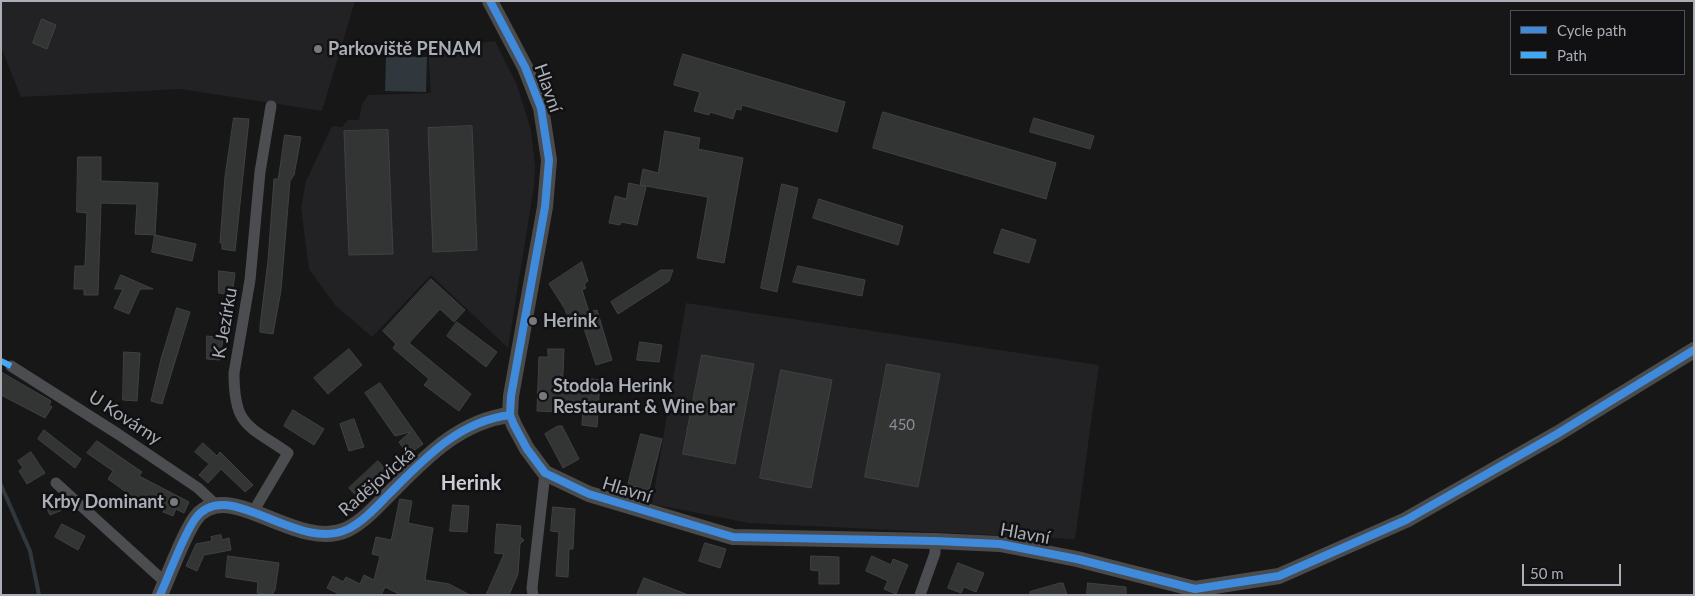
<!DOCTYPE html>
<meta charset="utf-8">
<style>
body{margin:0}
#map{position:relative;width:1695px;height:596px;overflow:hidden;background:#171717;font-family:Lato,sans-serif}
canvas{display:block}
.frame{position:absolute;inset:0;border:2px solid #aaaeb6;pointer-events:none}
.legend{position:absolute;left:1510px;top:10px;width:175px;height:65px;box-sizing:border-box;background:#111113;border:1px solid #4e5054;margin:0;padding:6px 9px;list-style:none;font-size:15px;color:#aaaeb6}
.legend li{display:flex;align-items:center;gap:10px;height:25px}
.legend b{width:25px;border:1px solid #4e5054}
.scale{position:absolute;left:1522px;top:564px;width:99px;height:22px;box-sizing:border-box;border:2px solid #aaaeb6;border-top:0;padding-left:6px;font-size:15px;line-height:18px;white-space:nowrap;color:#aaaeb6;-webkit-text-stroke:4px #111113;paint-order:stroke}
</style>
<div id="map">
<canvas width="1695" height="596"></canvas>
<div class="frame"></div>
<ul class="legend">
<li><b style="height:6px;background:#408adc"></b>Cycle path</li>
<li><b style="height:6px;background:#3fa9f5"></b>Path</li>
</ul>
<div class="scale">50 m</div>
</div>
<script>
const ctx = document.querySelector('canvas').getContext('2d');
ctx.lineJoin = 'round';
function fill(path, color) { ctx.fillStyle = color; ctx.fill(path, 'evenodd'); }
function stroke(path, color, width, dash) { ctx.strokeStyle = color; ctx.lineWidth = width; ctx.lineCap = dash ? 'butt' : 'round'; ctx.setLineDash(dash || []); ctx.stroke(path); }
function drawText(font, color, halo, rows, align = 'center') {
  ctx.font = font + ' Lato,sans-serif'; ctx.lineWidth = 5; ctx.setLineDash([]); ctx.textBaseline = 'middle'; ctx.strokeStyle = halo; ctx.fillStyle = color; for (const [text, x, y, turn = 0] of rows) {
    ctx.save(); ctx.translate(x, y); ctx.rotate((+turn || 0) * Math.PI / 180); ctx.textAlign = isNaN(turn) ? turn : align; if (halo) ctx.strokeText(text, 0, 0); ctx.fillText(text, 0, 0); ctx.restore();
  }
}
fill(new Path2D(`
 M1 1H355L322 111 181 89 21 97 1 47Z
 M495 41 517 85 531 130 535 167 534 186 508 348 431 275 372 337 335 305 309 269 301 208 306 181 332 126 342 127 348 120H359L362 104 368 95 431 93 428 50Z
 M686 303 1099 365 1075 539 749 523 652 504Z`), '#222224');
fill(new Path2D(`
 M386 56 427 57 426 92 385 91Z`), '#30383d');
stroke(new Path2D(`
 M1 485 30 551 39 595`), '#30383d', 4);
const building = new Path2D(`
 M42 19 56 25 47 49 33 43Z
 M683 54 845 102 837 132 742 105 741 110 736 109 733 119 710 112 709 115 694 111 700 92 674 85Z
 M883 112 1056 163 1046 199 873 148Z
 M234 118 249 119 235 251 222 249V243H220L225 177Z
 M1034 118 1094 136 1090 149 1030 132Z
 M472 126 477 250 433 252 428 128Z
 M388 130 393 254 349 255 344 131Z
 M665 131 700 138 698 149 743 158 724 263 697 258 708 197 640 185 643 169 658 173Z
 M285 135 301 137 294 175 290 181 281 290 273 334 260 332V326L268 261 274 179H278Z
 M78 157H101V181L158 183 155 235 135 234 137 204 101 203 98 295H84V289H74L75 266H85L86 244 87 213 77 212Z
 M629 183 646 187 637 225 621 222 620 225 609 223 615 196 626 199Z
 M782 184 798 188 777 292 761 288Z
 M819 199 903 226 898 245 813 218Z
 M1002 229 1036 240 1029 263 994 253Z
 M155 235 196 244 192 261 152 252Z
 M582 262 588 281 584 284 586 288 582 290 589 312 597 310 612 360 596 365 583 325 571 329 565 309 549 284Z
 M798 266 865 280 862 296 793 282Z
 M661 270H673L669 281 618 314 611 302Z
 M219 271 235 273 232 295 219 293Z
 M121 275 153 289H140L129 314 114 308 123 289H115Z
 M431 279 465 310 454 322 440 309 409 343 471 394 459 411 424 385 429 379 393 348 396 344 383 331Z
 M177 308 190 312 162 404 151 401 161 359Z
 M457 322 497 352 486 367 447 336Z
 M207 336 223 338 220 360 207 359Z
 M640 342 662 345 659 362 637 360Z
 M349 349 362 365 328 394 314 378Z
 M548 349H564L563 374 560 375H563L562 390 584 391 585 378 600 380 597 427 582 425 583 406 561 404V412L537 411 539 357H548Z
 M124 352 140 353 137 401 123 400Z
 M702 355 754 364 735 464 683 454Z
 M887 364 940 374 918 487 865 477Z
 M781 370 832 380 811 488 760 478Z
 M1 372 51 401 49 405 52 407 45 418 1 395Z
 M380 383 423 444 408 455 399 442 410 432 395 436 365 393Z
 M293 410 324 429 314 445 284 426Z
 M354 419 364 447 349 451 340 424Z
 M558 426H562L579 459 563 468 545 434Z
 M44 430 81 459 75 468 38 439Z
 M641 434 662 439 649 490 628 485Z
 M97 441 142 472 139 476 189 502 184 513 176 509 173 516 163 512 164 510 129 494 108 479 113 471 87 453Z
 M203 443 217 456 220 452 253 485 245 492 221 469 208 483 199 475 209 464 195 452Z
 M31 452 45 473 27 484 19 471 23 468 18 461Z
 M378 461 389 473 360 500 349 488Z
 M400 499 412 501 408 523 433 528 425 580 449 584 470 595H401L385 587 381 595H341L327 588 333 576 343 582 346 577 360 584 364 575 374 580 380 556 372 554 376 537 391 540Z
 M58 500 62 510 50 515 45 505Z
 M453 505 469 506 467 532 450 531Z
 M553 507 575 509 573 549H569L568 577 556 576 559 532 551 531Z
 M62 524 85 536 78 550 55 537Z
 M497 524 521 526 520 537 524 540 520 544 518 574 509 595H486L504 554 495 553Z
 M221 535 222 540 229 538 231 550 204 555 197 571 186 566 196 544 212 541 211 537Z
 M705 543 726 549 720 568 699 561Z
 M228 556 279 563 275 590 272 595 257 593 258 582 226 577Z
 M811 556 839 557V584H819V571L811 570Z
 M872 556 891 565 893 559 908 565 896 594 884 589 888 581 866 571Z
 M958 563 984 573 976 592 964 587 961 593 948 588Z
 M644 578 686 594V595H637Z
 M1060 583H1063L1067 595H1030V592Z
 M1088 583 1126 587V595H1087Z`);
fill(building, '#333434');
stroke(building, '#404143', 1);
stroke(new Path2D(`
 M11 366 118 434 198 488 216 505
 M56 483 165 582
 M253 512 288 453C248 425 234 427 234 373L250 280 260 172 271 106
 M533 595 532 588 545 473
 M920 595 935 553V541`), '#4c4d50', 11);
stroke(new Path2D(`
 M490 1 525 67 541 108 549 160 545 207 511 396 510 415 514 425 527 449 545 473 589 494 733 537 935 541 1000 544 1077 559 1195 589 1279 576 1406 520 1557 434 1694 350
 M160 595C170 573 182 538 195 519 227 474 297 554 348 529 364 521 377 506 389 494 424 459 459 421 510 415`), '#4a4b4d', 16);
stroke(new Path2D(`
 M1 361 11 366`), '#3fa9f5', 6, [12, 6]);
stroke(new Path2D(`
 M490 1 525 67 541 108 549 160 545 207 511 396 510 415 514 425 527 449 545 473 589 494 733 537 935 541 1000 544 1077 559 1195 589 1279 576 1406 520 1557 434 1694 350
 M160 595C170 573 182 538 195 519 227 474 297 554 348 529 364 521 377 506 389 494 424 459 459 421 510 415`), '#408adc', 8);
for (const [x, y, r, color] of [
 [318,49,5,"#77797e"],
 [533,321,5,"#77797e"],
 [543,396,5,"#77797e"],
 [174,502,5,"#77797e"]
]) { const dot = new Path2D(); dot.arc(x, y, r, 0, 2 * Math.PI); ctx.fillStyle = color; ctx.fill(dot); stroke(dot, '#111113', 2); }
drawText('15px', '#8c9096', null, [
 ["450",902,425]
]);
drawText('bold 18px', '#aaaeb6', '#111113', [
 ["Parkoviště PENAM",328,49],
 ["Herink",543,321],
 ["Stodola Herink",553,386],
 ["Restaurant & Wine bar",553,407],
 ["Krby Dominant",164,502,"right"]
], 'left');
drawText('18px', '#aaaeb6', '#111113', [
 ["Hlavní",548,88,71],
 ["K Jezírku",225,323,-80],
 ["U Kovárny",125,418,33],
 ["Radějovická",377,482,-41],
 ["Hlavní",627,490,17],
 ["Hlavní",1025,534,10]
]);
drawText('bold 20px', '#cbcdd3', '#111113', [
 ["Herink",471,484]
]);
</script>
